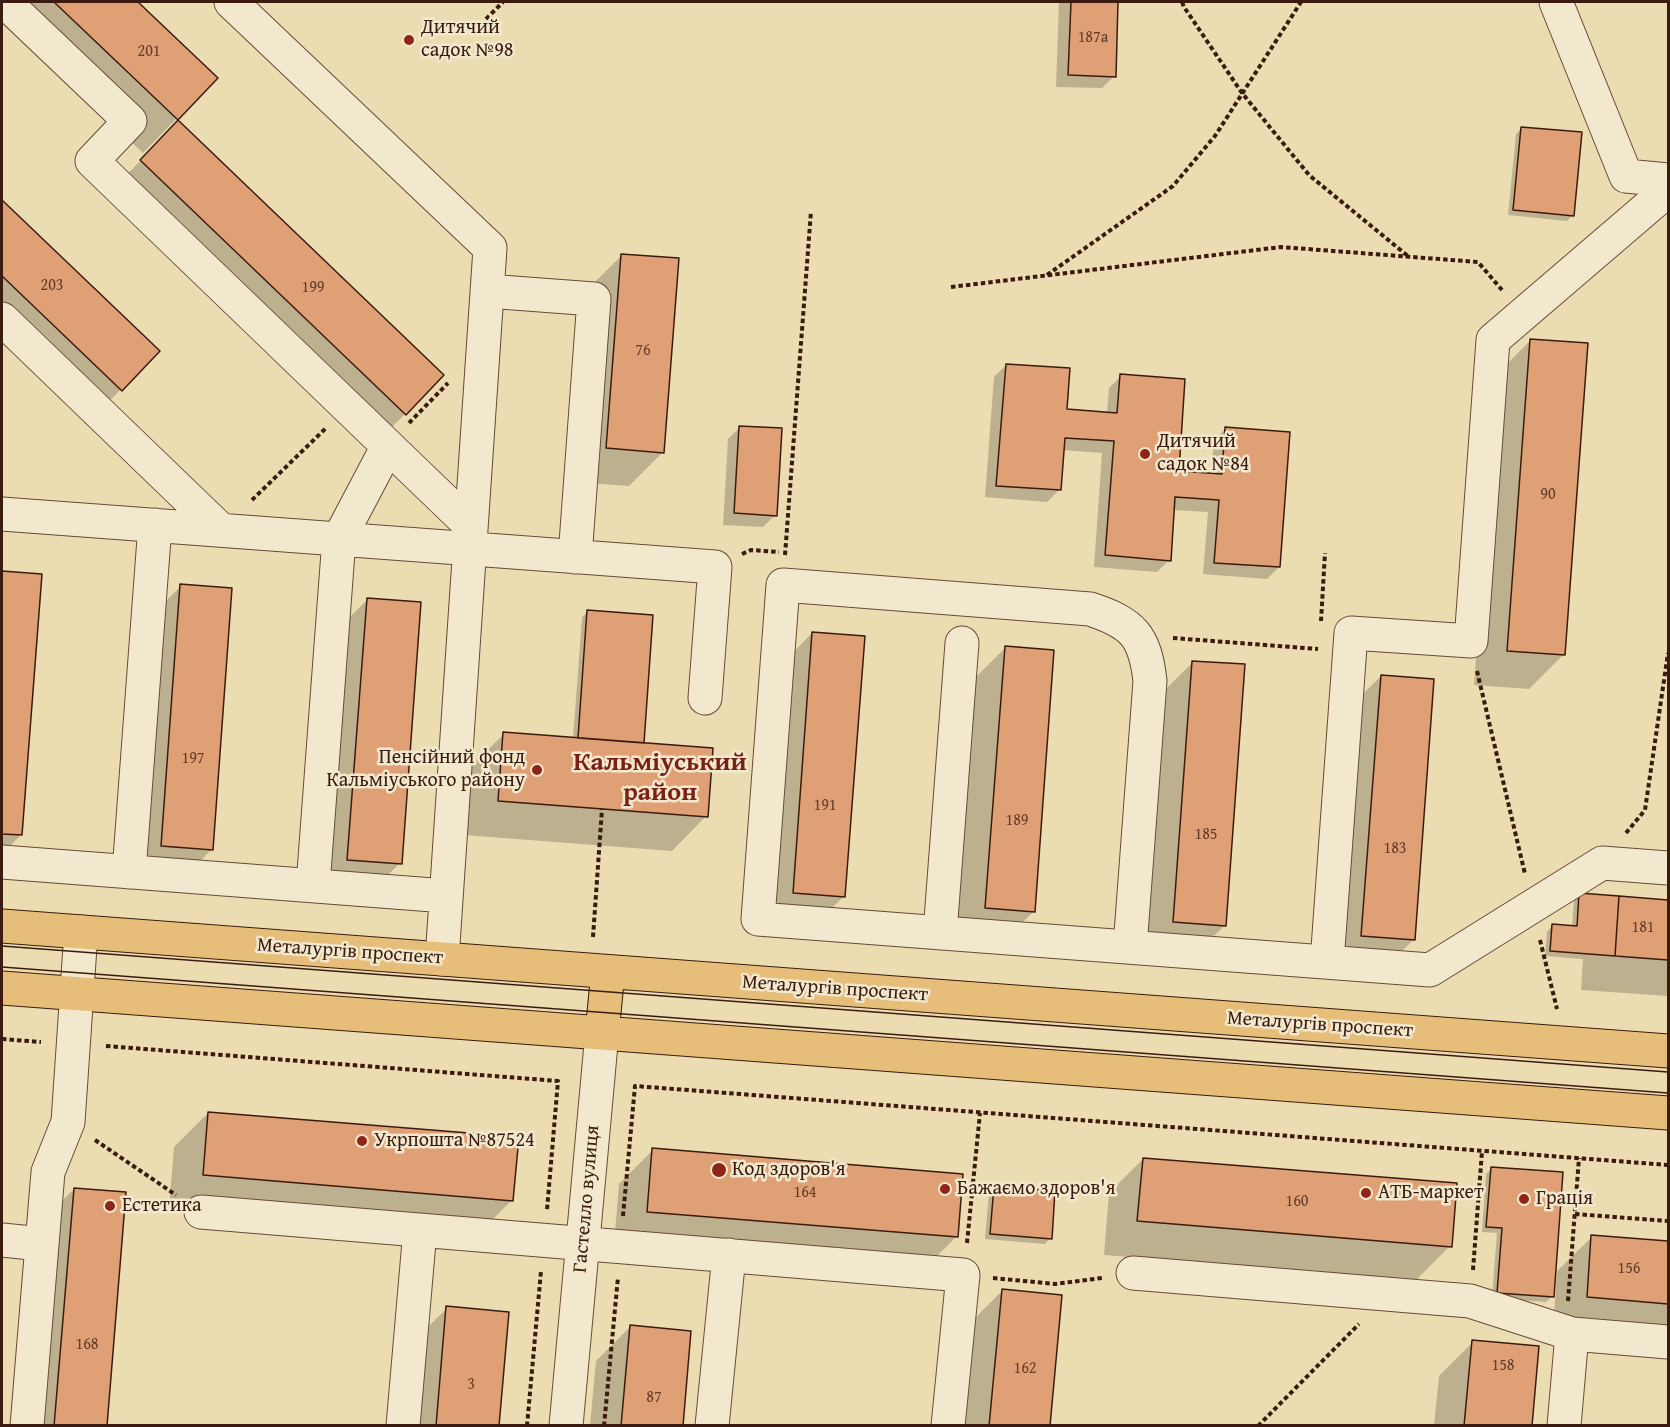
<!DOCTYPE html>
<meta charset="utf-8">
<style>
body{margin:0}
#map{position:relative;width:1670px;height:1427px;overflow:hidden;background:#ebdcb2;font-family:"Gentium Book Plus",serif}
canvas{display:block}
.frame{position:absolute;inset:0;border:3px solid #3b1b0f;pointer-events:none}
</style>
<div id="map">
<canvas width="1670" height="1427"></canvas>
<div class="frame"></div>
</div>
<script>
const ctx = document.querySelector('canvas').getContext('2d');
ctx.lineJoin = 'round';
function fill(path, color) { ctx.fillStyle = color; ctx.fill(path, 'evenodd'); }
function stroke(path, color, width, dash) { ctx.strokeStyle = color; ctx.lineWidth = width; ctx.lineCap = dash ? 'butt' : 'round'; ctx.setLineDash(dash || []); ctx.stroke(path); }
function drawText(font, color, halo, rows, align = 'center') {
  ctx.font = font + ' "Gentium Book Plus",serif'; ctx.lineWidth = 5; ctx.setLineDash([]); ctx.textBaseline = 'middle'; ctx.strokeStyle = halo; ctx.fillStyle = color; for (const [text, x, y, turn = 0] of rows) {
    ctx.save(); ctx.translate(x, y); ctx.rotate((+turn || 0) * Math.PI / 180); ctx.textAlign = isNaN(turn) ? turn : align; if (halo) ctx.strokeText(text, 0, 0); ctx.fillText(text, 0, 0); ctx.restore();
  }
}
fill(new Path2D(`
 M2 2H136L216 78 143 153 2 18Z
 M1059 2H1117L1114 76 1102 88 1056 87Z
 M1522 128 1573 215 1567 221 1508 215 1516 134Z
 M144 157 405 414 371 448 107 195Z
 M2 202 158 351 87 424 2 342Z
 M621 256 663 452 629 486 573 482 587 290Z
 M1531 340 1564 654 1529 689 1474 685 1497 374Z
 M1006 365 1065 410 1107 413 1109 388 1121 376 1177 472 1211 475 1214 440 1226 428 1279 567 1267 579 1203 574 1208 512 1173 510 1169 560 1157 572 1094 567 1102 453 1062 450 1059 490 1047 502 985 497 994 377Z
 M740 427 775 515 763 527 723 525 728 439Z
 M2 572 40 575 21 835 2 854Z
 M181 586 212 849 178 883 127 879 147 620Z
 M367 600 400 863 366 897 314 894 333 634Z
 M588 612 642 744 706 816 672 851 464 835 469 768 504 734 573 739 582 617Z
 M812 633 843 897 809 931 759 927 778 668Z
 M1005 648 1034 911 1000 945 952 941 971 682Z
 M1193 662 1225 925 1190 960 1139 956 1159 696Z
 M1381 676 1413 940 1379 974 1328 970 1347 710Z
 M1580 894 1668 901V996L1581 990 1583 959 1545 956 1547 932 1552 926 1572 928 1574 900Z
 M208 1113 512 1200 478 1234 169 1209 174 1147Z
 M653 1150 956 1237 922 1271 614 1245 619 1184Z
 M1143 1159 1450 1246 1416 1280 1104 1255 1109 1193Z
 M1492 1168 1552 1296 1546 1302 1492 1298 1497 1233 1482 1232 1486 1174Z
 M995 1188 1050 1238 1045 1244 985 1239 989 1193Z
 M74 1189 105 1426H23L40 1223Z
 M1592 1237 1668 1242V1340L1553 1331 1557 1271Z
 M1002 1291 1048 1426H958L968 1325Z
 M447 1308 497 1426H406L413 1342Z
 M631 1326 681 1426H590L596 1361Z
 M1473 1342 1530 1426H1434L1439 1376Z`), '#0003');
const building = new Path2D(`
 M54 2H138L218 78 178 120Z
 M1071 2H1118L1116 77 1068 75Z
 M178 120 444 375 406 415 140 160Z
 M1521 127 1582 132 1574 216 1513 210Z
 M2 200 160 351 122 391 2 276Z
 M621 254 679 258 664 453 606 448Z
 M1530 339 1588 343 1565 655 1507 651Z
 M1006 364 1070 368 1067 409 1117 413 1120 374 1185 379 1179 471 1222 474 1225 427 1290 432 1280 567 1214 563 1219 500 1175 497 1171 561 1105 555 1114 441 1065 438 1061 490 996 486Z
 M739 426 782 428 777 516 734 513Z
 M2 571 42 574 22 835 2 834Z
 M180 584 232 588 213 850 161 846Z
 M367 598 421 602 402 864 347 860Z
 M587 610 653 615 644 743 578 738Z
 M812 632 865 636 845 897 793 893Z
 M1005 646 1054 650 1035 912 985 908Z
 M1192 661 1245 664 1226 926 1173 922Z
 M1381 675 1434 679 1415 940 1361 936Z
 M503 732 713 748 708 817 498 801Z
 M1579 893 1619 896 1615 956 1550 951 1552 924 1577 926Z
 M1619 896 1668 900V960L1615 956Z
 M208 1112 519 1137 513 1201 203 1175Z
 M652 1148 963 1174 958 1237 647 1212Z
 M1143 1158 1457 1183 1452 1247 1137 1221Z
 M1491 1167 1563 1172 1554 1297 1497 1293 1502 1228 1486 1227Z
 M994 1186 1055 1191 1052 1239 990 1234Z
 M74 1188 126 1192 107 1426H54Z
 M1591 1235 1668 1241V1304L1587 1297Z
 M1002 1289 1062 1295 1050 1426H989Z
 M446 1306 509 1312 499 1426H436Z
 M630 1325 691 1331 683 1426H621Z
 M1472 1340 1539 1346 1532 1426H1464Z`);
fill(building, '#dfa076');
stroke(building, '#3b1b0f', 1.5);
const minor = new Path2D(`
 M5 2 130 121 92 161 471 526
 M231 2 490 248 442 959
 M1556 2 1626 176 1668 180
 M487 291 594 299 575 557
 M2 319 221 530
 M2 514 715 567 705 698
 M2 862 446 896
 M129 872 155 525
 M313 885 339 539 388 446
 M940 933 962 643
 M1130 947 1150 681C1145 636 1133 623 1090 609L783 585 758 919 1430 970 1602 863 1668 868
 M1327 962 1351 633 1471 641 1493 340 1668 190
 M201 1212 963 1275 948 1426
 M2 1240 42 1244
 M1133 1273 1470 1301 1572 1334 1668 1342
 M27 1426 48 1172 68 1122 81 932
 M403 1426 420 1230
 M566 1426 602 1033
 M712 1426 729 1255
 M1564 1426 1572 1334`);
const major = new Path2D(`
 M2 926 1668 1051
 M2 988 1668 1113
 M602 1033 608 972`);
stroke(minor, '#674b38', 35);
stroke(major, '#3b1b0f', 35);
stroke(new Path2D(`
 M1182 2 1184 7 1242 93 1309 175 1409 257
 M486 19 503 2
 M1047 275 1173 186 1215 136 1301 2
 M951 287 1281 247 1478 262 1502 290
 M409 423 448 383
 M252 500 326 428
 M742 554 751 550 779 552
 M785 555 811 211
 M1321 621 1325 553
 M1173 638 1318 649
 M1477 671 1525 874
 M1626 833 1645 810 1668 653
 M593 937 602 809
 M1540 940 1557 1009
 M2 1039 41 1042
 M106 1046 558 1081 547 1210
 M95 1140 176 1195
 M1575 1214 1668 1221
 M623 1216 635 1086 1668 1165
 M967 1243 980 1113
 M1473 1270 1482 1151
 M993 1278 1055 1284 1102 1278
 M1568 1301 1579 1158
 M527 1426 541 1271
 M604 1426 618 1277
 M1258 1426 1359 1324`), '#3b1b0f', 4, [4.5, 3]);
stroke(minor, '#f2e8cd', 33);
stroke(major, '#e6be79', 33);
stroke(new Path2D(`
 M2 946 1668 1072
 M2 967 1668 1093`), '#3b1b0f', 1.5);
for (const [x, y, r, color] of [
 [409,40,6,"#8f2418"],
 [1145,454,6,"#8f2418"],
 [537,770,6,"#8f2418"],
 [362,1141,6,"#8f2418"],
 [719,1170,8,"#8f2418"],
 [945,1189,6,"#8f2418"],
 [1366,1193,6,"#8f2418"],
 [1524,1199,6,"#8f2418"],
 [110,1206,6,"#8f2418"]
]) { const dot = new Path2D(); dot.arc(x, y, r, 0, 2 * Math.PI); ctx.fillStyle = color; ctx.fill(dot); stroke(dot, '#f2e8cd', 2); }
drawText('16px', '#643c29', null, [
 ["187а",1093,38],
 ["201",149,52],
 ["203",52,286],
 ["199",313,288],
 ["76",643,351],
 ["90",1548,495],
 ["197",193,759],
 ["191",825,806],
 ["189",1017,821],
 ["185",1206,835],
 ["183",1395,849],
 ["181",1643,928],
 ["164",805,1193],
 ["160",1297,1202],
 ["156",1629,1269],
 ["168",87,1345],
 ["158",1503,1366],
 ["162",1025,1369],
 ["3",471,1385],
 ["87",654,1398]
]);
drawText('20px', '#3b1b0f', '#f2e8cd', [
 ["Дитячий",421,28],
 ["садок №98",421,51],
 ["Дитячий",1157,442],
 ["садок №84",1157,465],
 ["Пенсійний фонд",525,758,"right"],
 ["Кальміуського району",525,781,"right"],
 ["Укрпошта №87524",374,1141],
 ["Код здоров'я",732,1170],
 ["Бажаємо здоров'я",957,1189],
 ["АТБ-маркет",1378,1193],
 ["Грація",1536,1199],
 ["Естетика",122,1206]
], 'left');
drawText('20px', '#3b1b0f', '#f2e8cd', [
 ["Металургів проспект",350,952,4],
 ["Металургів проспект",835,989,4],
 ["Металургів проспект",1320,1025,4],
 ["Гастелло вулиця",587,1199,-85]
]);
drawText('bold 26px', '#7a1f14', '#f2e8cd', [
 ["Кальміуський",660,763],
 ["район",660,793]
]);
</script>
